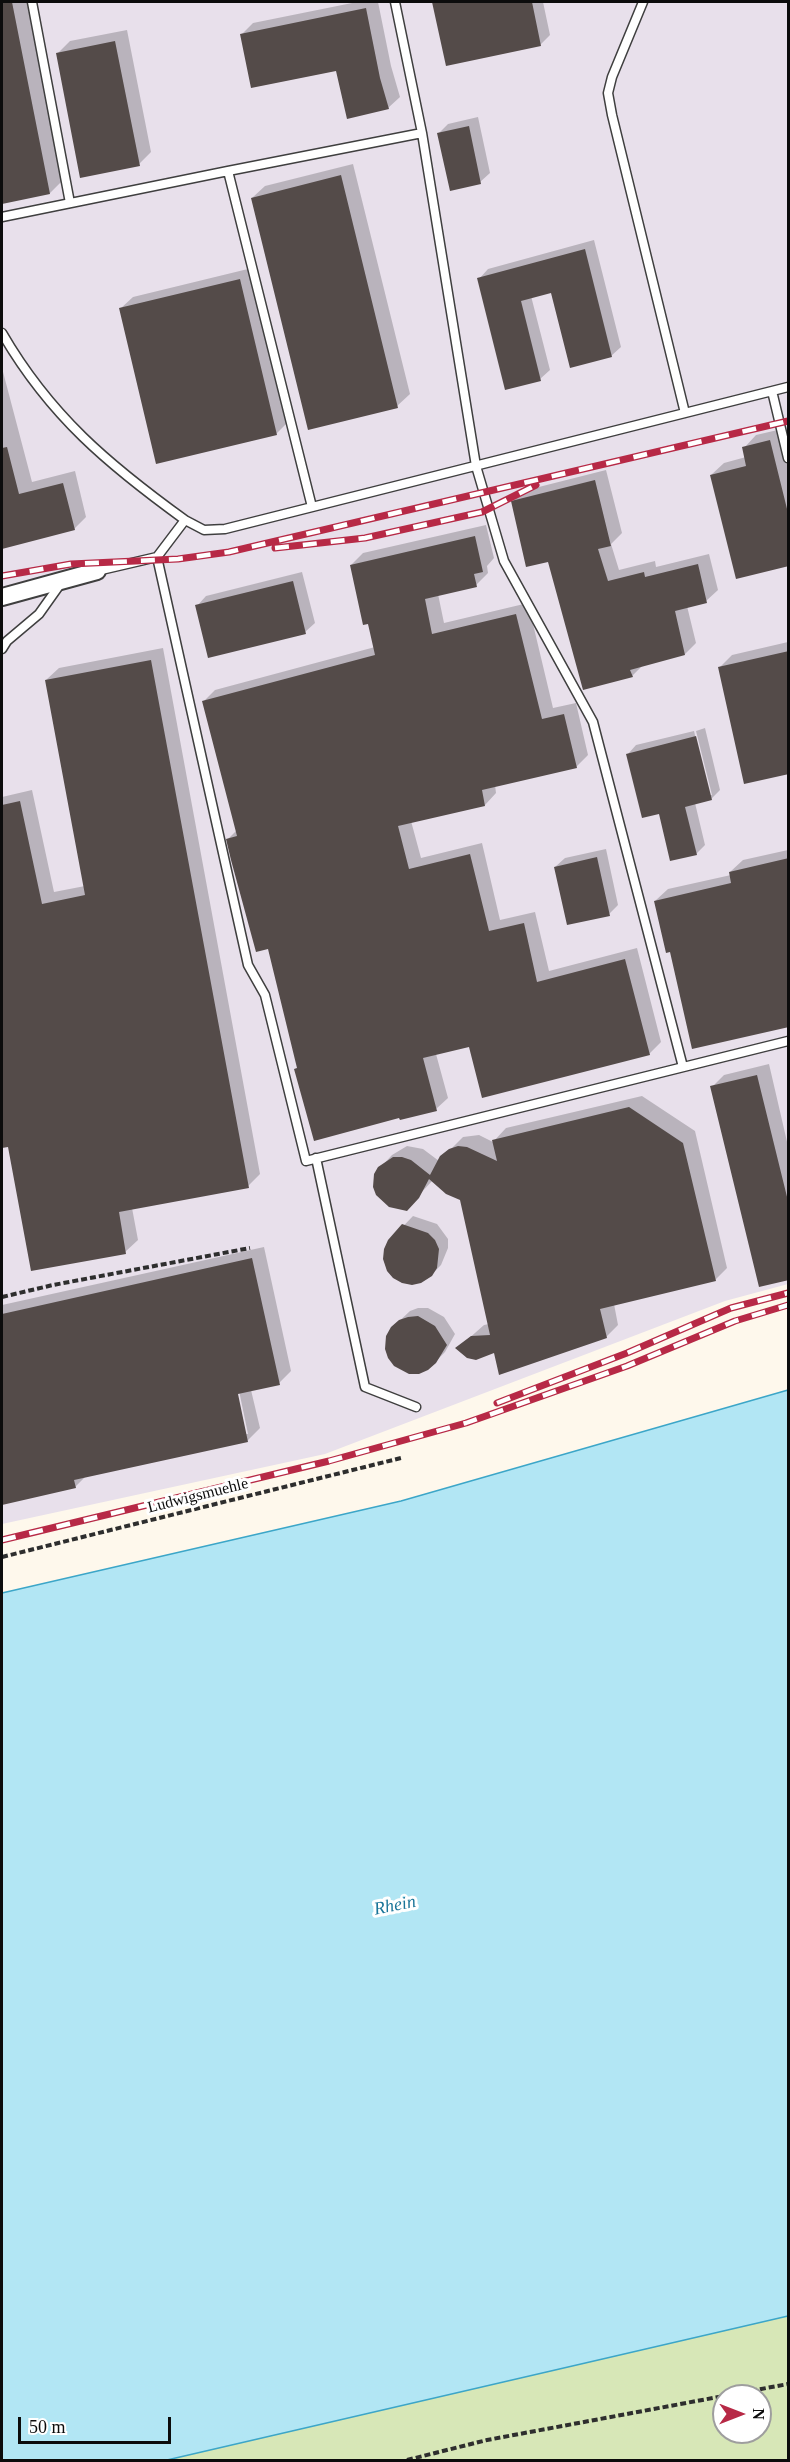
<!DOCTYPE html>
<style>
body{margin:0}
#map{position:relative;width:790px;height:2462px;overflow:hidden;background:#fef8ec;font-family:"Times New Roman",serif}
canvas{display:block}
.frame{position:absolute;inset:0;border:3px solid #0c0c0c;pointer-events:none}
.north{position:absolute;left:712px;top:2384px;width:60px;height:60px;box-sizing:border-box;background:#fff;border:2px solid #9e9e9e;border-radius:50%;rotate:90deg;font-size:16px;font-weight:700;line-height:24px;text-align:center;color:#0c0c0c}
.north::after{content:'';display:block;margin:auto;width:21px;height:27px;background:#b72946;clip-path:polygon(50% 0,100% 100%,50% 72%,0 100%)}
.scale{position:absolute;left:18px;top:2417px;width:153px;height:27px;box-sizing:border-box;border:3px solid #0c0c0c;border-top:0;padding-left:8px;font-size:18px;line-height:21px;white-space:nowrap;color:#0c0c0c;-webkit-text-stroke:4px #fff;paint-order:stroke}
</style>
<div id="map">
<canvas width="790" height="2462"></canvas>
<div class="frame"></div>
<div class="north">N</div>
<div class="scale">50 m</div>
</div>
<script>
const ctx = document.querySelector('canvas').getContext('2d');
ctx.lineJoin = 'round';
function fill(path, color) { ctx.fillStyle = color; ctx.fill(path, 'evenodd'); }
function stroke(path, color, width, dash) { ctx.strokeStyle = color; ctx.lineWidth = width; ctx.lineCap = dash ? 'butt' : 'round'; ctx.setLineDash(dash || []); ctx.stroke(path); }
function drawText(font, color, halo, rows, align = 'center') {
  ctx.font = font + ' "Times New Roman",serif'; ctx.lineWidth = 6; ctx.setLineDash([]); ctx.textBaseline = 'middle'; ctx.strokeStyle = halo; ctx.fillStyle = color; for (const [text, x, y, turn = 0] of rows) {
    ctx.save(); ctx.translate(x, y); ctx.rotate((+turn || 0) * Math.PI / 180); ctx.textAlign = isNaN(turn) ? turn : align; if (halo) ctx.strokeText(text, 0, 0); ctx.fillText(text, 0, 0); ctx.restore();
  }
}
fill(new Path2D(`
 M2 2H788V1284L725 1301 325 1454 2 1524Z`), '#e8e0eb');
fill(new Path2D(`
 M788 2316V2460H167ZM724 2396H760V2432H724Z`), '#d7e7b7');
const water = new Path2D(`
 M788 1390V2316L167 2460H2V1593L401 1501Z`);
fill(water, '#b2e6f4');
stroke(water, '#3ca6c8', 1.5);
fill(new Path2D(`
 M2 2H27L62 181 50 193 2 202Z
 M357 2H378L391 66 400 97 388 108 337 69 242 34 253 23Z
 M434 2H543L550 35 540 45 447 64Z
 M127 30 151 152 139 164 57 54 70 41Z
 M478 117 490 173 480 182 439 133 448 124Z
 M353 164 410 394 397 406 252 198 265 186Z
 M594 240 621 347 611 356 552 291 531 296 550 370 540 379 479 279 488 269Z
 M252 268 289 421 276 434 120 309 133 297Z
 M2 368 32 482 75 471 86 517 74 529 2 547Z
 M782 429 788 456V565L711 475 724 463 746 457 744 448 756 435Z
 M606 470 622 533 611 544 619 570 655 561 656 567 709 554 718 590 706 601 687 606 696 643 685 654 643 665 632 676 549 560 512 502 523 491Z
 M486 525 494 558 487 566 488 573 476 585 438 594 444 623 528 603 553 708 576 703 588 755 576 767 495 785 496 793 485 805 411 821 421 858 482 843 500 920 535 912 549 971 637 948 661 1042 649 1054 470 1045 436 1054 448 1098 436 1109 298 1067 269 947 228 839 237 830 203 702 215 690 375 647 351 565 363 553Z
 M302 572 315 623 305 632 197 606 206 596Z
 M788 642V773L719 668 732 655Z
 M163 648 260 1174 248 1186 132 1208 138 1240 125 1252 9 1145 2 1147V797L32 790 54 892 85 886 46 680 59 668Z
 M705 728 720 790 711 799 695 803 705 845 696 854 660 812 628 754 636 745 694 731 709 795H712L696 731Z
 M606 849 618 905 609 914 555 867 565 858Z
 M788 850V1025L671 950 655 901 668 889 731 875 730 872 743 860Z
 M769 1064 788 1146V1278L712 1087 724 1075Z
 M642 1096 695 1131 727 1268 715 1280 614 1304 618 1325 606 1337 495 1351 458 1348 484 1325 489 1324 461 1199 433 1180 406 1209 380 1168 392 1155 407 1146 423 1149 439 1161 463 1137 479 1135 493 1142 506 1128Z
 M413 1216 437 1224 448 1239V1248L441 1265 431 1275 389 1241Z
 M264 1247 291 1371 279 1383 251 1390 260 1428 247 1441 86 1476 75 1487 2 1503V1305ZM238 1386 248 1434H245L235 1387Z
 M418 1308H428L444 1317 455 1334 445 1352 435 1362 392 1328 410 1311Z`), '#0003');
fill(new Path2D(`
 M2 2H12L50 194 2 204Z
 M432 2H532L541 46 446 66Z
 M366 8 380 78 389 109 347 119 336 71 251 88 240 34Z
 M115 41 140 166 80 178 56 53Z
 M469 126 481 184 450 191 437 133Z
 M341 175 398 408 308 430 251 198Z
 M585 249 612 357 570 368 551 293 521 301 541 381 505 390 477 278Z
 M240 279 277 435 156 464 119 308Z
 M770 440 789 517V566L736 579 710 475 746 466 742 447Z
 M7 447 19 494 63 483 75 530 2 549V448Z
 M595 480 611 546 598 549 608 581 644 572 645 577 698 564 707 603 675 611 685 655 630 670 633 677 583 690 548 562 526 567 511 501Z
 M475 536 483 572 474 574 477 587 425 599 432 634 516 614 542 719 564 714 577 768 482 790 485 806 398 826 409 869 470 854 489 931 524 923 537 982 625 959 650 1055 482 1098 469 1047 423 1058 437 1111 400 1120 399 1118 314 1141 294 1069 297 1068 268 949 256 952 231 860 226 839 237 836 202 701 375 655 368 624 363 625 350 565Z
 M293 581 306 634 208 658 195 605Z
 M789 651V774L744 784 718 667Z
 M151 660 249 1188 119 1212 126 1254 31 1271 8 1147 2 1148V805L20 801 42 904 85 895 45 680Z
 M696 736 712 800 685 807 697 855 670 861 659 814 642 818 626 754Z
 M597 857 610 916 567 925 554 867Z
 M789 858V1027L692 1049 670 952 666 953 654 901 731 883 729 872Z
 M757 1075 789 1205V1280L759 1287 710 1086Z
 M629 1107 683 1143 716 1281 600 1309 607 1338 499 1375 494 1353 476 1360 467 1358 455 1348 471 1336 490 1335 460 1200 446 1194 429 1179 419 1198 407 1211 389 1207 376 1195 373 1187 374 1174 378 1167 393 1157H402L411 1160 430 1175 440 1156 449 1149 458 1146 467 1147 497 1161 492 1140Z
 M402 1224 428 1233 435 1240 439 1249 437 1268 432 1276 421 1283 412 1285 402 1283 393 1278 387 1271 383 1259 384 1249 388 1240Z
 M252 1258 280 1385 238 1394 248 1442 74 1480 76 1488 2 1505V1314Z
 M418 1316 435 1326 447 1345 436 1363 428 1370 419 1374H409L394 1366 388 1358 385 1349 386 1336 391 1327 399 1320 408 1317Z`), '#544b49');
const service = new Path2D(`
 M32 2 70 203
 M395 2 422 133
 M643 2 612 77 608 93 612 115 685 413
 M228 171 422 133 476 466 504 561 593 722 683 1067
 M2 217 228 171 312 507
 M2 333C50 416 109 465 185 520
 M772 391 788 458
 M157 557 185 520 204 530 225 529 788 387
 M97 571 157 557 248 965 265 995 306 1161 788 1041
 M2 649 7 641 39 614 61 583
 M316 1158 365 1387 416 1407`);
const minor = new Path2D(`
 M2 597 97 571`);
stroke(service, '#3f3f3f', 11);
stroke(minor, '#3f3f3f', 20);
stroke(new Path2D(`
 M2 1297 53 1285 250 1248
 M2 1557 401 1458
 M407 2460 487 2440 788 2384`), '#2e2e2e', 4, [6, 3]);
stroke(service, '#fff', 8);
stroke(minor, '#fff', 16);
const rail = new Path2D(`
 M275 548 365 538 482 512 536 485
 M2 576 71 564 178 559 229 552 788 421
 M497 1403 627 1353 731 1308 788 1293
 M2 1540 329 1461 466 1423 627 1366 735 1321 788 1305`);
stroke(rail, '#b72946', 7);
stroke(rail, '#fff', 4.5, [14]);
drawText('16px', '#0c0c0c', '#fff', [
 ["Ludwigsmuehle",198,1496,-14]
]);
drawText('italic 18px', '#1a7599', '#fff', [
 ["Rhein",395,1906,-11]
]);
</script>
